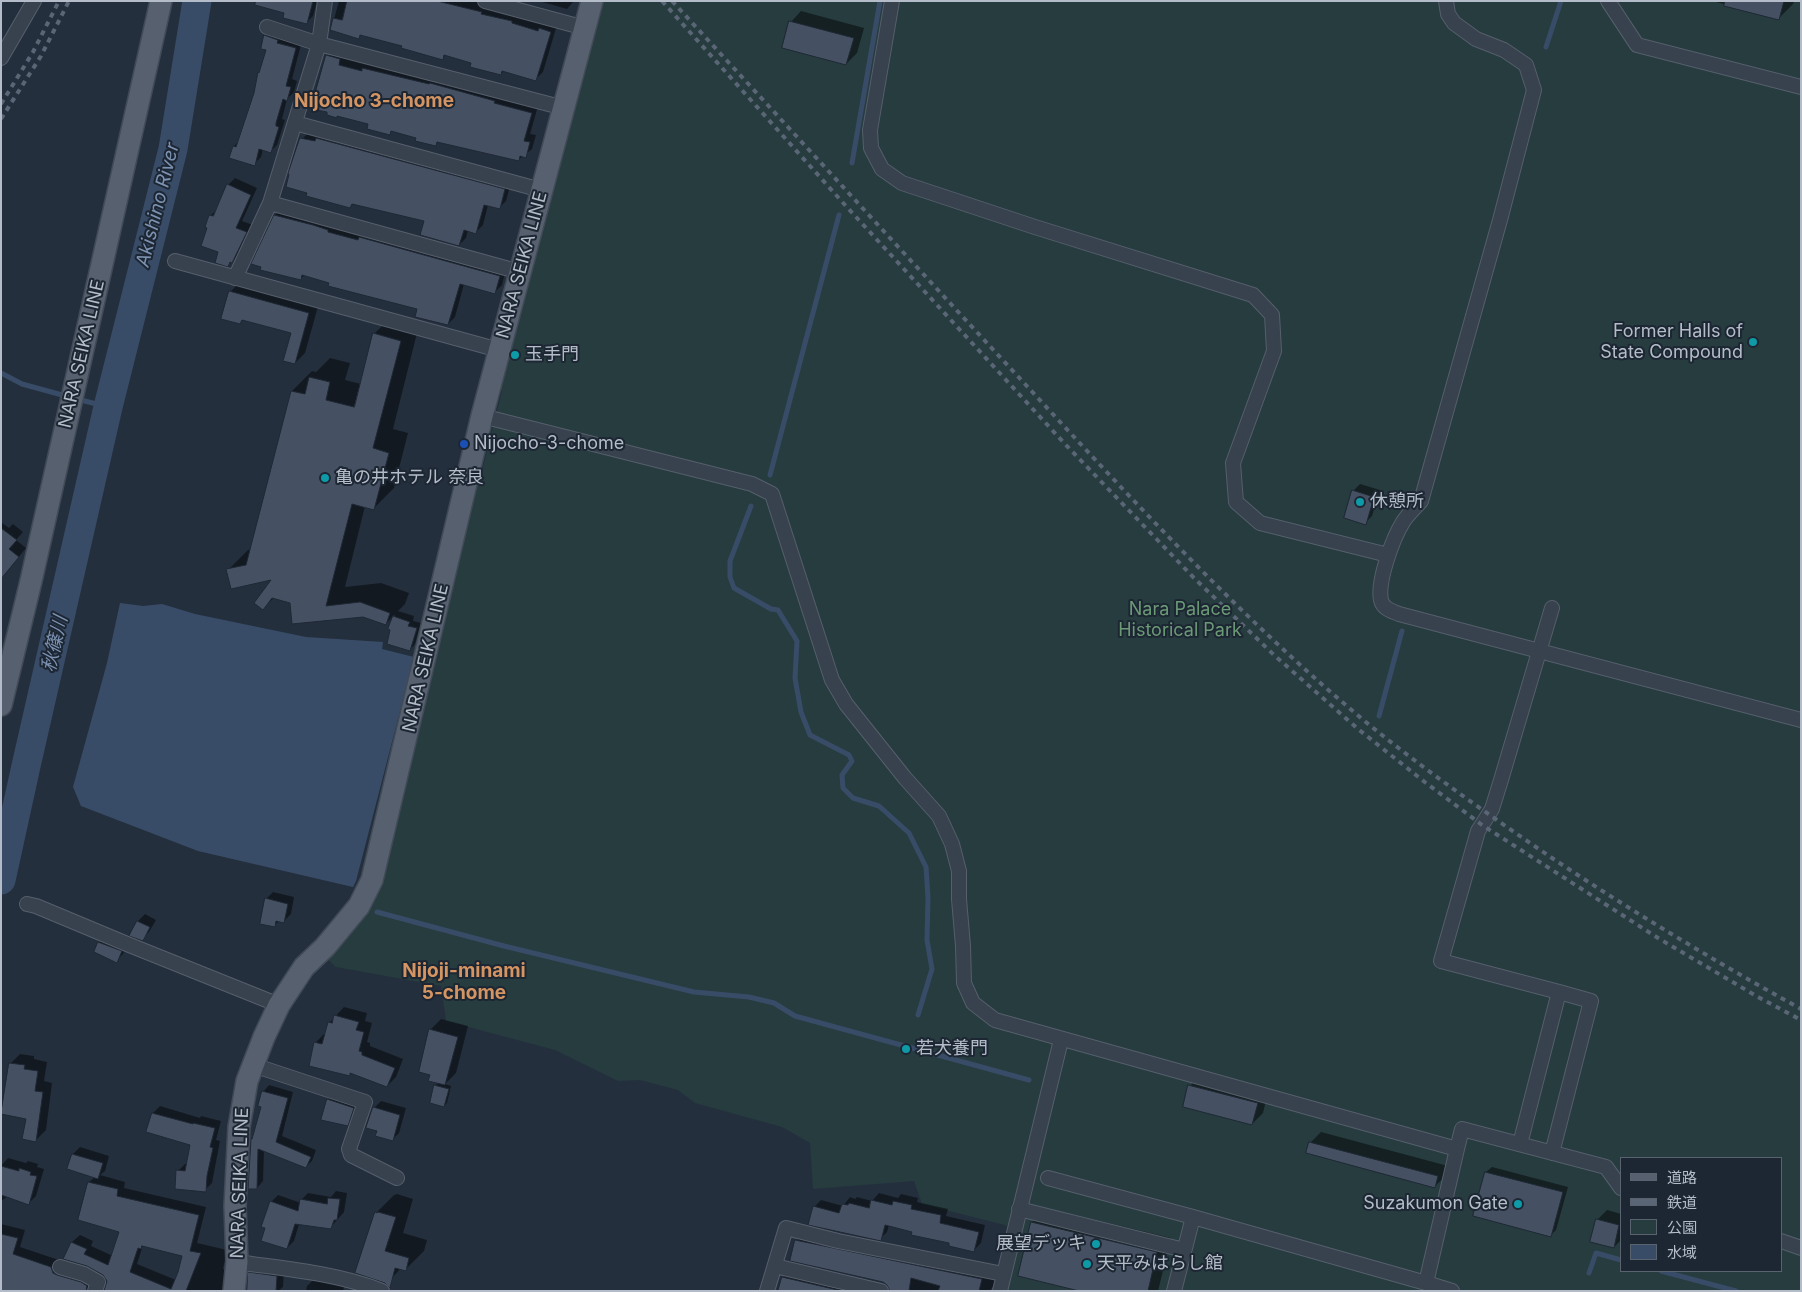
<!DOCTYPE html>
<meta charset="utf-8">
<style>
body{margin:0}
#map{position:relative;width:1802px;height:1292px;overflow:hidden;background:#242f3e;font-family:Inter,"Noto Sans JP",sans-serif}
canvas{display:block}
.frame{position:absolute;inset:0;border:2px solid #b4bcc9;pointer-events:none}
.legend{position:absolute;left:1620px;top:1157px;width:162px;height:115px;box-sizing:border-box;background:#1d2633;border:1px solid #59626f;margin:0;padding:6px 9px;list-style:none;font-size:15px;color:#b4bcc9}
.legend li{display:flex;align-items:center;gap:10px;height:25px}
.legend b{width:25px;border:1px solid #59626f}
</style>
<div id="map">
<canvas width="1802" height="1292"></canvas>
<div class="frame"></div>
<ul class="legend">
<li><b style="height:6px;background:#56606e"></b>道路</li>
<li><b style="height:6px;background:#5a6575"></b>鉄道</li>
<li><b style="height:14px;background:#263c3f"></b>公園</li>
<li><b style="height:14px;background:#394c67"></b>水域</li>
</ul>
</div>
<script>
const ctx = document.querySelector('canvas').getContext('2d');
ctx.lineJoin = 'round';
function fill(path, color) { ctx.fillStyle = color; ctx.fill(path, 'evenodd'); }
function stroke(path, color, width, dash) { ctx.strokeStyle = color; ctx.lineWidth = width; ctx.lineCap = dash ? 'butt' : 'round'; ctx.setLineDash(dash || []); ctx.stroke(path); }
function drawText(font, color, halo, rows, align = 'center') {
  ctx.font = font + ' Inter,"Noto Sans JP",sans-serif'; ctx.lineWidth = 4; ctx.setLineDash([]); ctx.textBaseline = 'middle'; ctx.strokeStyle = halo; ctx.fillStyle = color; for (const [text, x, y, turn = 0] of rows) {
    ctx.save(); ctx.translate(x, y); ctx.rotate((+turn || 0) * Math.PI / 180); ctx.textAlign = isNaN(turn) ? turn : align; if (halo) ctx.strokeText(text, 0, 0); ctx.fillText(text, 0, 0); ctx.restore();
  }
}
fill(new Path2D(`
 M601 1H1801V1291H1005L1020 1229 922 1204 914 1181 813 1189 810 1143 782 1127 695 1103 678 1090 640 1080 618 1081 555 1050 446 1021 441 986 336 967 327 959 383 864 412 760 477 470 482 471 502 391 497 389ZM1621 1158H1781V1271H1621Z`), '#263c3f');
fill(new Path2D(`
 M120 603 143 606 162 604 195 614 306 637 383 642 382 649 414 657 356 881 353 887 198 851 81 806 73 787 107 663Z`), '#394c67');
fill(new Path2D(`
 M273 1H317L313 16 307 22 286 12Z
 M339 1H475L557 25 543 72 536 79 504 71 501 74 473 62 446 55 442 59 403 45 362 34 359 37 331 30Z
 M539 1H574L567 9Z
 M1712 1H1794L1793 4 1779 18Z
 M801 11 864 28 857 53 846 64 791 22Z
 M272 29 302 41 292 79 297 81 294 92 287 99 282 119 285 120 277 145 270 152 263 149 261 157 254 164 234 146 239 141 255 94 267 49 266 36Z
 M334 49 346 52 345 58 368 64 370 62 538 106 530 134 536 135 532 149 518 160 439 141 436 145 417 137 393 130 390 133 370 123 327 56Z
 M309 132 511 182 506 201 499 208 488 205 483 225 476 232 468 230 466 238 459 245 425 220 354 203 350 207 302 139Z
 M235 178 257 188 242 221 253 225 239 255 228 265 207 226 211 215 218 208 228 185Z
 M282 208 506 269 502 285 495 292 464 284 455 317 448 324 418 308 305 275 300 279 275 215Z
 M240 282 319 303 305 353 295 363 293 332 244 319 240 323 230 292Z
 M394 314 420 321 393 429 408 433 394 488 374 508 365 506 345 587 381 583 409 593 405 604 398 611 414 616 413 621 421 623 415 644 410 650 390 629 395 614 386 624 363 615 274 598 263 608 274 578 228 570 248 550 252 549 292 391 312 371 316 372 330 358 350 363 345 380 361 384 374 334Z
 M1360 484 1380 490 1372 516 1365 523 1353 491Z
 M1 522 9 528 13 524 23 532 16 540 26 548 1 579Z
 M273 892 294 897 291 914 284 921 280 920 274 926 266 899Z
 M145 914 156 920 149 932 142 939 131 935 138 921Z
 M106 935 128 944 123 954 116 961 95 951 99 942Z
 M344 1007 367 1013 365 1021 372 1023 367 1042 370 1043V1046L403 1059 396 1077 387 1086 352 1073 349 1075 315 1043 324 1034H326L330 1022Z
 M441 1019 468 1026 456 1073 445 1084 451 1086 447 1103 444 1106 435 1086 439 1082 431 1074 430 1030Z
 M20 1054 34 1056V1059L47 1062 44 1081 52 1083 46 1130 36 1140 10 1064Z
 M1200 1075 1268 1092 1263 1113 1252 1124 1190 1086Z
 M269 1085 293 1092 282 1136 316 1150 312 1161 305 1167 264 1150 263 1181 257 1188H250L262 1106 263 1092Z
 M335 1092 360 1101 354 1118 347 1125 323 1119 328 1099Z
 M381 1101 406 1108 399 1133 392 1140 379 1130 374 1108Z
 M160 1106 200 1118 201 1116 221 1121 216 1140 220 1141 212 1183 205 1190 178 1171 185 1164H187L192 1144 153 1113Z
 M1321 1132 1448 1166 1446 1176 1435 1186 1310 1143Z
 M80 1147 109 1156 105 1171 100 1175 125 1182 124 1188 206 1207 197 1243 227 1250 223 1269 230 1270 228 1291H106L108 1284 106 1276 89 1265 65 1258 72 1242 80 1235 93 1241 91 1246 113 1256 121 1232 79 1219 89 1182 95 1177 73 1154ZM143 1245 183 1255 176 1280 137 1264Z
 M8 1158 26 1163 28 1161 38 1164 37 1167 44 1169 36 1196 29 1203 7 1197 1 1201V1166Z
 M1492 1167 1568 1187 1556 1230 1551 1235 1486 1172Z
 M336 1191 347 1193 344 1212 330 1228 299 1224 294 1241 287 1248 266 1227 271 1202 278 1195 301 1203V1200L308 1193 331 1197Z
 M879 1193 898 1198 901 1194 918 1198 917 1202 948 1209 946 1216 985 1225 981 1243 974 1250 913 1231 889 1225 887 1232 880 1239 814 1207 821 1200 843 1206 850 1197 855 1199 857 1197 872 1201Z
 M397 1194 413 1199 403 1233 427 1240 424 1251 405 1270 401 1268 392 1278 376 1213 394 1195Z
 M1046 1208 1171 1238 1158 1291H1084L1032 1222Z
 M1607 1210 1621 1214V1240L1614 1247 1597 1220Z
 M1 1224 25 1230 20 1247 59 1260 61 1265 99 1291H1Z
 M806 1231 996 1275 994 1286 989 1291H905L796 1241Z
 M257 1266 284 1270 283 1287 278 1291H248L250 1273Z
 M793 1267 883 1291H779L783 1277Z
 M314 1279 346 1280 343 1291H306L307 1286Z`), '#0007');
stroke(new Path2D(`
 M1546 47 1561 1
 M852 163 880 1
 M1 373 22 384 66 396
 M77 399 108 407
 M770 475 839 215
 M751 506 730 561V577L734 588 771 609 778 610 797 641 795 678 801 712 810 735 849 755 852 761 842 775 843 788 853 798 879 806 909 833 926 867 928 897 927 940 932 969 918 1015
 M1379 716 1402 631
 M377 912 504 946 694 992 749 997 774 1003 795 1016 1029 1080
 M1661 1271 1736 1291
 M1589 1273 1596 1253 1621 1260`), '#394c67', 5);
stroke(new Path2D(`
 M1 880 26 766 108 407 173 149 197 1`), '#394c67', 29);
const building = new Path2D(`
 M256 1H313L307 24 283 18 284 13 255 5Z
 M347 1H437L482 12 481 14 512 21V23L538 31 539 28 551 32 536 81 502 71 501 75 470 67 471 63 444 55 443 60 401 48 402 46 360 35 359 39 330 30 333 18 342 20Z
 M1725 1H1784L1779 20 1724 6Z
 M789 21 854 38 846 65 782 48Z
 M264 35 278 40 277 43 296 48 286 86 291 87 287 101 283 99 276 123V126L279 127 271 153 259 149 255 166 229 158 233 146 236 147 254 93 258 72 259 73 266 50 261 49Z
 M326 55 340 59 339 65 362 71V68L429 84 430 83 495 101 494 103 532 113 524 141 530 142 526 158 520 156 519 161 437 142 436 146 415 141 416 138 391 131 390 135 367 129 368 124 337 116V118L327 115V112L316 110 317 106 312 105Z
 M300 138 315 141 316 138 505 189 500 209 484 205 476 234 464 230 459 246 420 235 424 221 352 204 350 208 306 196 307 193 286 187 289 174H288Z
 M227 184 251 195 236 228 247 232 232 263 230 262 228 267 215 263 218 252 201 246 207 228 205 227 209 215 213 216Z
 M274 215 313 225 328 230V232L358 240 359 237 500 276 495 294 460 284 448 325 415 317 417 309 328 286 329 283 302 275 301 280 260 270 261 267 251 264Z
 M229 291 309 313 295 364 283 361 291 333 242 320 240 324 221 319Z
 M373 333 401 341 373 448 389 453 374 510 352 504 326 606 360 602 390 613 386 625 363 617 292 624 290 603 272 598 263 610 254 603 271 580 231 589 226 569 246 565 291 391 305 394 309 377 330 382 326 400 354 407Z
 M1352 490 1374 497 1366 525 1344 518Z
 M1 528 17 540 9 549 19 557 1 579Z
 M393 616 410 622 408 626 417 628 410 651 387 644 390 630 388 629Z
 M265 898 288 904 284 923 276 921 275 927 260 924Z
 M137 921 150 927 143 941 129 936Z
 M98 942 122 951 117 963 94 952Z
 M334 1015 359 1022 356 1030 364 1032 359 1051 362 1052V1055L395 1068 387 1087 350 1073V1076L309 1066 314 1042 322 1044 328 1022 332 1023Z
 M429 1029 458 1037 445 1085 428 1081 430 1075 419 1072Z
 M9 1063 25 1065 24 1069 38 1071 35 1091 43 1092 36 1142 22 1139 26 1119 1 1114Z
 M434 1085 449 1089 444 1107 430 1103Z
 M1188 1085 1258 1103 1252 1125 1183 1107Z
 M262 1091 288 1098 276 1142 311 1157 306 1168 258 1149 257 1189H248L251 1139H252L261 1107 258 1106Z
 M327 1099 354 1108 348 1126 321 1120Z
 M373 1107 400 1115 393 1141 375 1136 377 1131 366 1128Z
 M152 1113 193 1124V1123L215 1128 210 1147 213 1148 207 1176 206 1192 175 1189 176 1170 185 1171 190 1145 146 1132Z
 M1309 1142 1438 1176 1435 1188 1306 1153Z
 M72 1154 103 1163 98 1179 67 1169Z
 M1 1166 19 1171V1168L31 1172 30 1175 37 1176 29 1205 1 1195Z
 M1485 1172 1563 1192 1551 1237 1473 1216Z
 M88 1182 118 1189 117 1196 199 1215 190 1251 201 1253 186 1291H104L107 1281 103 1275 87 1266 63 1259 71 1242 87 1249 84 1254 108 1265 119 1232 78 1220ZM142 1246 182 1256 178 1272 171 1289 130 1272 138 1248 141 1249Z
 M328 1198 340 1199 337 1220H334L331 1229 295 1224 287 1249 261 1241 265 1228 261 1227 270 1201 298 1211 300 1199 327 1204Z
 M871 1200 892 1205 893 1201 912 1205 911 1209 941 1215 940 1223 979 1232 974 1252 949 1246V1243L911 1235 912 1232 885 1225 881 1241 808 1225 813 1206 839 1213 842 1204 848 1205 849 1203 869 1208Z
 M375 1212 377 1213 378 1212 396 1217 385 1251 409 1258 406 1271 395 1268 390 1288 385 1283 355 1273Z
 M1596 1219 1619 1225 1614 1248 1590 1242Z
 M1031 1222 1157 1252 1148 1291H1079L1018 1276Z
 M1 1234 18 1238 13 1254 51 1267 53 1273 57 1275 81 1282 87 1286 86 1291H1Z
 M795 1240 982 1279 979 1291H938L940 1286 911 1278 909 1291H890L887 1285 883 1282 790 1261Z
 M248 1272 277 1276 276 1291H247Z
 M782 1277 842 1291H778Z`);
fill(building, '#455162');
stroke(building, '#1f2835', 1);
const street = new Path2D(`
 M485 1 585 28
 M892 1 870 130 871 148 882 169 902 183 1035 227 1253 295 1272 315 1274 351 1233 463 1236 502 1260 523 1388 555
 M1446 1 1448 14 1454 23 1476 39 1504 50 1526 65 1534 90 1500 220 1421 501C1415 508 1408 514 1403 522 1393 538 1377 581 1381 600 1383 609 1392 611 1399 614L1801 720
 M1608 1 1637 45 1801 87
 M267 27 319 44 564 108
 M1 58 34 1
 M295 123 541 190
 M270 203 520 272
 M175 261 499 350
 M235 278 270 203 319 44 325 1
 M482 416 752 484 772 494 832 680 846 704 905 778 939 816 952 844 959 871V899L963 946 964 983 973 1003 995 1020 1457 1149 1462 1129 1606 1167 1621 1188
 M27 904 36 906 127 944 279 1005
 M253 1065 365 1102 349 1149 351 1155 397 1178
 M1520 1144 1559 992 1441 961 1478 831 1492 809 1501 780 1552 608
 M1552 1153 1591 1001 1559 992
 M1048 1178 1193 1217 1426 1283
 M1019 1209 1184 1250
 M1781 1241 1801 1248
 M237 1262C285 1269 337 1273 382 1291
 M775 1266 881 1291
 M60 1267 84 1274 98 1282 95 1291
 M767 1291 786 1228 838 1241 1003 1274
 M1000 1291 1061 1040
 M1174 1291 1193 1217
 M1452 1291 1426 1283 1457 1149`);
const primary = new Path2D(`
 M1 705 31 581 161 1
 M234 1291 237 1262 235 1206 239 1127 247 1081 264 1037 279 1005 304 967 325 947 359 906 372 880 482 416 592 1`);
stroke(street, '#565f6c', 16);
stroke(primary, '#414a57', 24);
stroke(street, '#38414e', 14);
stroke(primary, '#56606e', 21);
stroke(new Path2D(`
 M662 1 845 205 1065 444 1194 578 1274 655 1358 729 1426 783 1482 825 1658 938 1758 997 1801 1020
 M672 1C790 129 907 257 1025 384 1134 502 1243 620 1367 723 1426 771 1489 815 1552 858 1633 912 1716 962 1801 1009
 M1 104 33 52 59 1
 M1 119 41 56 69 1`), '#5a6575', 4, [5, 5]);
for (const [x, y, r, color] of [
 [1753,342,5,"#0f9aa8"],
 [515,355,5,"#0f9aa8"],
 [464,444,5,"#1a4fb4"],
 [325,478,5,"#0f9aa8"],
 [1360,502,5,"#0f9aa8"],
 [906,1049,5,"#0f9aa8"],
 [1518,1204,5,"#0f9aa8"],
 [1096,1244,5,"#0f9aa8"],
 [1087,1264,5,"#0f9aa8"]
]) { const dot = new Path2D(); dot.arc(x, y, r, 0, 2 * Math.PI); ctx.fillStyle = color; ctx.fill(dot); stroke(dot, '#1d2633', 2); }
drawText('18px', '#b4bcc9', '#1d2633', [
 ["NARA SEIKA LINE",522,265,-75],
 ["NARA SEIKA LINE",82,354,-77],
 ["NARA SEIKA LINE",426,658,-77],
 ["NARA SEIKA LINE",240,1183,-88]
]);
drawText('18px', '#b4bcc9', '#1d2633', [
 ["Former Halls of",1743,332,"right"],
 ["State Compound",1743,353,"right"],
 ["玉手門",525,355],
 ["Nijocho-3-chome",474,444],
 ["亀の井ホテル 奈良",335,478],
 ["休憩所",1370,502],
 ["若犬養門",916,1049],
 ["Suzakumon Gate",1508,1204,"right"],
 ["展望デッキ",1086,1244,"right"],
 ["天平みはらし館",1097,1264]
], 'left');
drawText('18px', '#6b9a76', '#1d2633', [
 ["Nara Palace",1180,610],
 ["Historical Park",1180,631]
]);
drawText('bold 19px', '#d59563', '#1d2633', [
 ["Nijocho 3-chome",374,101],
 ["Nijoji-minami",464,971],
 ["5-chome",464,993]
]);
drawText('italic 19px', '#7c92b1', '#1d2633', [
 ["Akishino River",158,205,-76],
 ["秋篠川",55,644,-77]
]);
</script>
